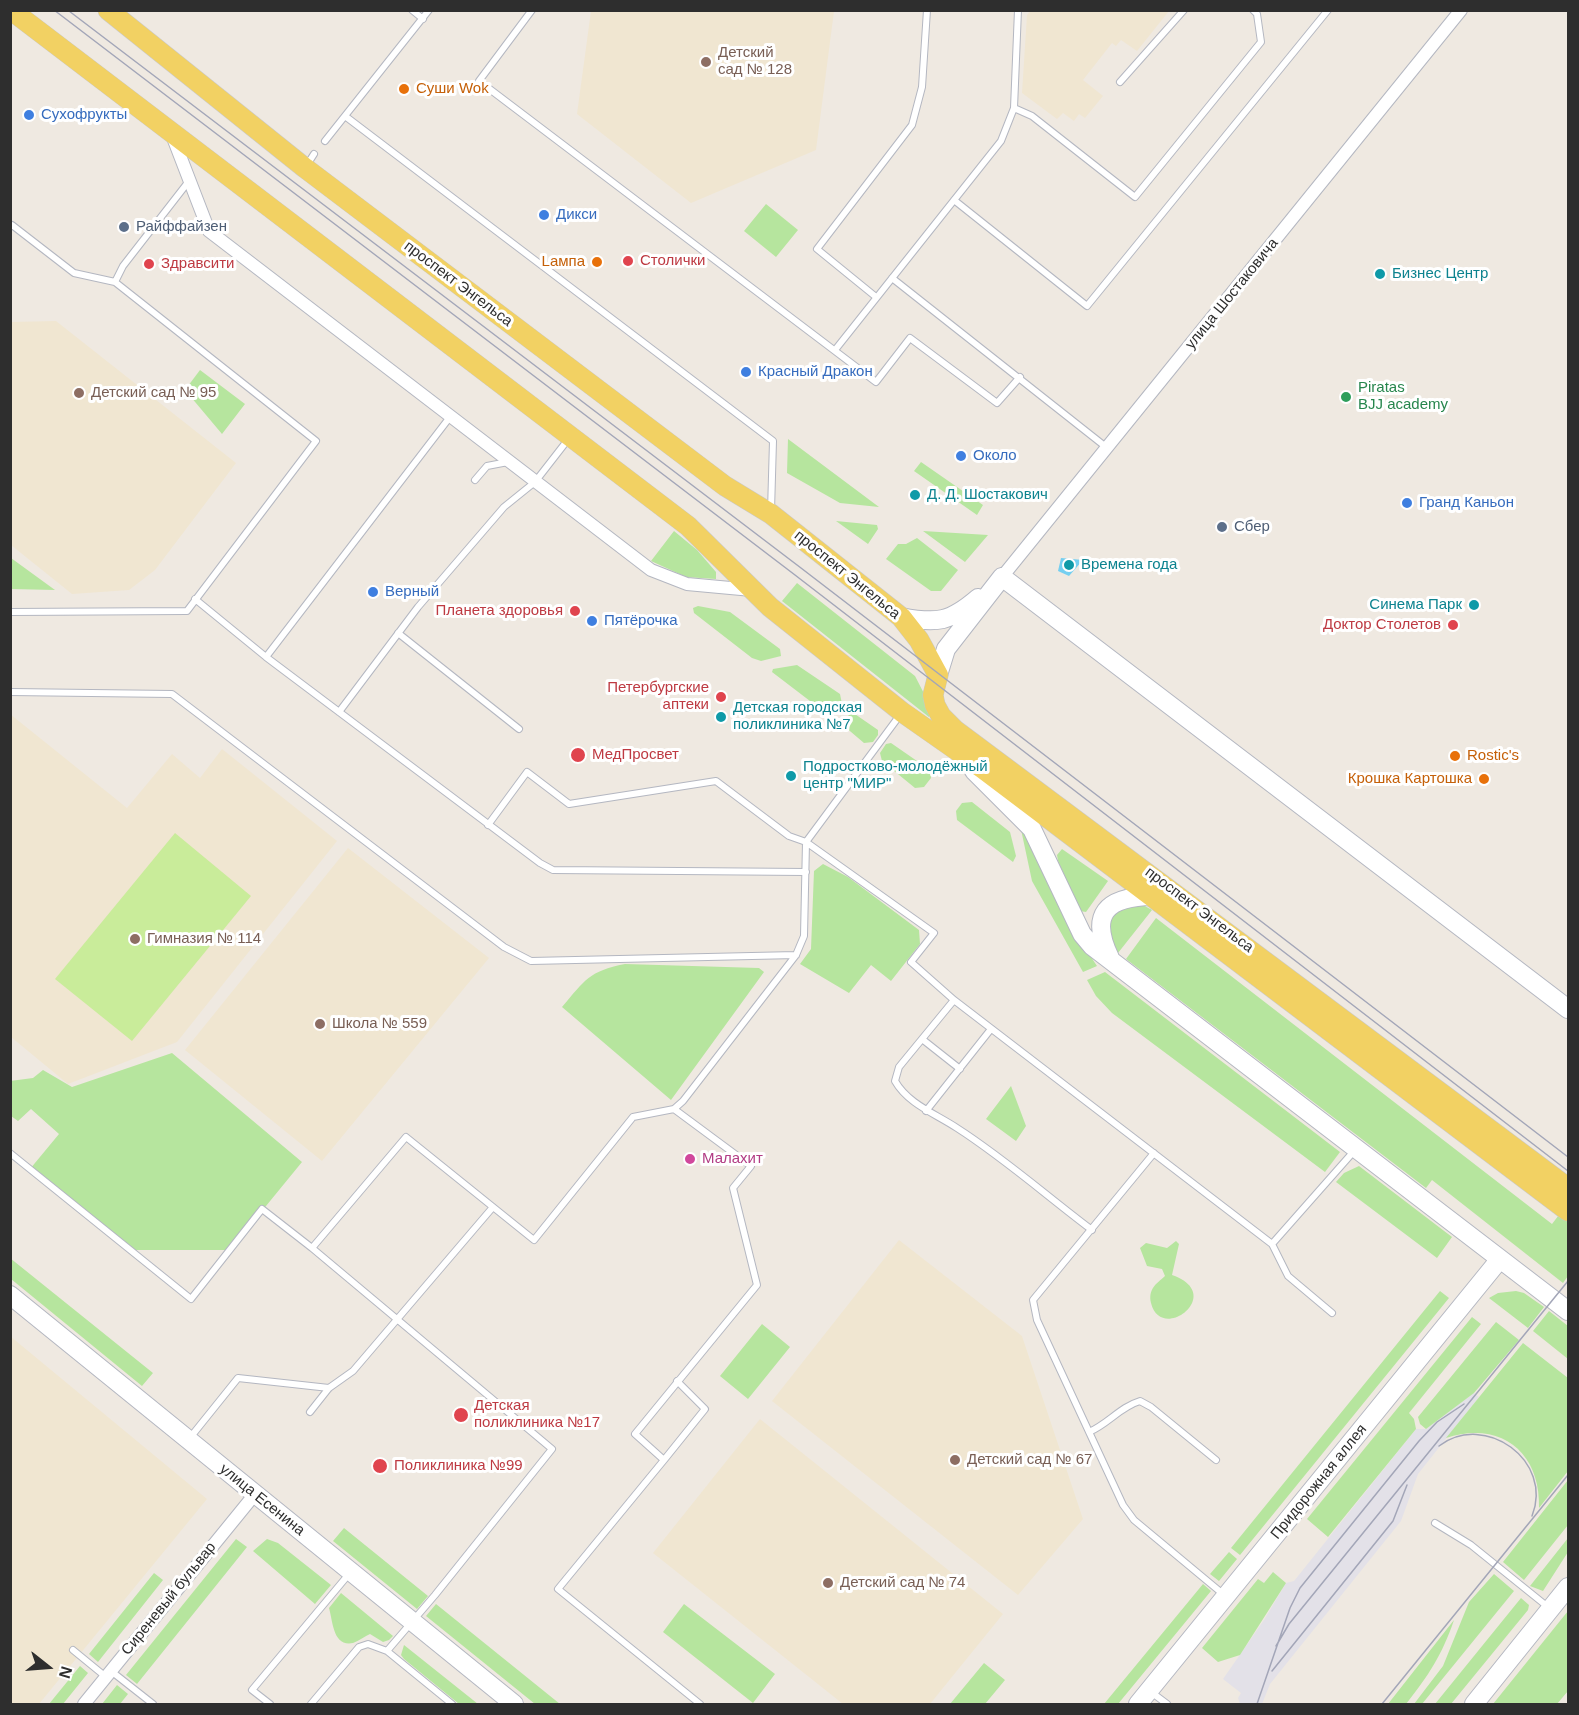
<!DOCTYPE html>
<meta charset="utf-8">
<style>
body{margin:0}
#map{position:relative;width:1579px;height:1715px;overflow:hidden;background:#efe9e1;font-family:Helvetica,sans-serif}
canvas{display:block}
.frame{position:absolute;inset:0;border:12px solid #2e2e2e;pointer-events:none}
.north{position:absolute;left:18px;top:1637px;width:60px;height:60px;-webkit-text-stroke:4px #fff;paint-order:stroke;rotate:107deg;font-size:16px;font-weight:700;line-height:24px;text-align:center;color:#2e2e2e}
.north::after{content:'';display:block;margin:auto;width:21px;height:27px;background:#2e2e2e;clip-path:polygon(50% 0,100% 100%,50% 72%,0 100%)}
</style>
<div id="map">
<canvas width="1579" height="1715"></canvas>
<div class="frame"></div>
<div class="north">N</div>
</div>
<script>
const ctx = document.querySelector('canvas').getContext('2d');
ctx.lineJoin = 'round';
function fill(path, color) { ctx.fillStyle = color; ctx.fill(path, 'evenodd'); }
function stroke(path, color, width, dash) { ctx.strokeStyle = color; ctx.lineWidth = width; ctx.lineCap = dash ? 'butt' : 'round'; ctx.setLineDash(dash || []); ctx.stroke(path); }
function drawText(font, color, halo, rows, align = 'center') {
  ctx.font = font + ' Helvetica,sans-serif'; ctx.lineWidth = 6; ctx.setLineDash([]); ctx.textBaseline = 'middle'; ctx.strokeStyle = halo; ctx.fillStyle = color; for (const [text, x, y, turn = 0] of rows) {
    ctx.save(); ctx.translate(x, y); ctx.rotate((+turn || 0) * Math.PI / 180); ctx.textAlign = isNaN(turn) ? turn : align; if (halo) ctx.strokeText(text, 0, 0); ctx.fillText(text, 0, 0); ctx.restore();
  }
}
fill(new Path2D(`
 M1474 1393 1479 1397 1418 1474 1401 1521 1270 1684 1262 1704H1240L1238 1698 1241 1693 1223 1679 1264 1620 1286 1583 1294 1581 1416 1429H1426Z`), '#e3e1e8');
fill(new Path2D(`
 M1031 10H1169V11L1137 51 1121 40 1116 46 1112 43 1083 80 1103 96 1085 118 1079 114 1074 121 1063 113 1057 119 1022 93 1027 15Z
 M591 11H834L816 150 691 203 577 114Z
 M56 321 236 463 155 570 129 590 72 594 11 545V322Z
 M10 714 127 808 172 754 200 778 222 749 337 841 177 1042 68 1084 11 1037Z
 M348 848 489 958 322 1161 185 1050Z
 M899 1240 1022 1336 1083 1519 1018 1595 772 1401Z
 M10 1336 207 1499 39 1704H11Z
 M760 1419 1003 1614 930 1704H843L653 1553Z`), '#f0e6d1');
fill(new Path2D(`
 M766 204 798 230 776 257 744 231Z
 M200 370 245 404 222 434 185 390Z
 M788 439 879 507 840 503 787 473Z
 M921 462 983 505 977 515 914 471Z
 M836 521 877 525 878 529 868 544Z
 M674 531 697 550 716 572V579L686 577 651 561Z
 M923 531 988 535 965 562Z
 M917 538 958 570 941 591H931L886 559 898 544H906Z
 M10 558H11L55 590 11 589Z
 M797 583 915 676 933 711 929 717 782 601Z
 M698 606 730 612 780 649 781 656 761 661 752 658 694 613 693 608Z
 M797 665 840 694 842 704 834 714H827L772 672 773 669Z
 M852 712 878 730V735L873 742 864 743 844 726V720Z
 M891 743 930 770 931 778 924 787 915 788 882 761 880 753 886 744Z
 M972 802 1010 832 1016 856 1013 862 957 820 956 811 962 803Z
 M1019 820 1077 936 1097 966 1083 972 1032 881Z
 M1062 849 1108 881 1086 912 1080 911 1058 861 1057 855Z
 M823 864 848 877 919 930 920 944 891 981 871 965 849 993 800 964 811 949 814 871Z
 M1143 905 1152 910 1118 953 1112 949 1106 922 1119 906Z
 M1156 918 1552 1224 1568 1203V1276L1563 1283 1432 1180 1426 1188 1126 959Z
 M625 964 759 968 764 972 671 1100 562 1007C585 980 589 971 625 964Z
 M1105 972 1340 1152 1325 1172 1112 1013 1096 996 1087 980Z
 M172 1053 302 1162 230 1250H131L30 1169 59 1134 31 1109 18 1121 11 1116 10 1081 33 1078 43 1070 72 1087Z
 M1011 1086 1026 1126 1016 1141 986 1119Z
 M1359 1166 1452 1237 1437 1258 1336 1182 1344 1173Z
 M1176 1241 1179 1244 1172 1275C1227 1294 1161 1344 1151 1303 1148 1289 1156 1284 1165 1276L1162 1269 1147 1266 1140 1248 1146 1243 1167 1248Z
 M10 1258 153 1373 142 1386 11 1279Z
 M1440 1291 1449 1298 1240 1555 1231 1548Z
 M1516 1291 1524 1293 1544 1307 1528 1328 1489 1298 1498 1293Z
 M1549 1311 1568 1326V1359L1533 1331Z
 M1472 1317 1481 1324 1409 1413 1414 1419 1416 1429 1328 1537 1307 1519Z
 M1496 1322 1519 1340 1474 1393 1426 1429 1420 1424 1418 1417Z
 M762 1324 790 1347 748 1399 720 1376Z
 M1523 1343 1568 1378V1471L1539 1508C1541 1452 1500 1420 1446 1438Z
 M1568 1480V1525L1524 1580 1503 1562Z
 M344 1528 428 1596 417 1609 333 1541Z
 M1568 1538V1552L1543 1591 1530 1586Z
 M236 1539 247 1547 137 1684 126 1675Z
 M267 1539 278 1543 331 1585 315 1604 253 1551Z
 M1229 1552 1237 1559 1219 1581 1210 1574Z
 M1273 1572 1286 1583 1240 1655 1218 1662 1202 1648 1258 1579 1264 1583Z
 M154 1573 163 1580 98 1662 89 1654Z
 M1494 1574 1514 1591 1422 1704H1414L1443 1666 1469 1602Z
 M1203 1584 1211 1591 1118 1704H1104Z
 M341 1593 393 1636 389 1640 383 1642 370 1634C365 1636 359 1641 353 1643 333 1647 333 1622 329 1608Z
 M1521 1598 1529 1605 1528 1610 1451 1704H1435Z
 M436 1604 560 1704H535L426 1616Z
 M684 1604 775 1674 753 1703 663 1632Z
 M1568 1611V1691L1557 1704H1493Z
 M1454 1620C1442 1655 1429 1675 1406 1704H1388Z
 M404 1645 478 1704H459L404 1659 401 1655Z
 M984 1663 1005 1680 985 1704H950Z
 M80 1666 88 1673 63 1704H49Z
 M117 1685 128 1694 120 1704H102Z`), '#b6e59e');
fill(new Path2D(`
 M175 833 251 896 132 1041 55 979Z`), '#c9ec9a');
fill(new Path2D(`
 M1061 558 1083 560 1069 576 1058 571Z`), '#75cff0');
const lane = new Path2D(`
 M412 10 423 19
 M532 10 479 81 876 382 910 338 997 403 1020 377
 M1120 82 1184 10
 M1014 108 1032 116 1135 197 1261 42 1257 14 1253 10
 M345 116 773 441 771 511
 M325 141 429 10
 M307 165 314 154
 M954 200 1087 306 1328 10
 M10 227 12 225 74 273 115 282 316 441 187 611 10 612
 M892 278 1106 447
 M115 282 123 266 189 181
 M876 297 817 249 912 125 922 87 927 10
 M835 350 1001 141 1014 108 1018 10
 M475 480 487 466 508 462
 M195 599 266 657 540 863 553 870 806 872
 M398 633 519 729
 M266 657 450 417
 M10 692 172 694 504 947 531 961 796 955
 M339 712 418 607 504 507 535 482 570 437
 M488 825 527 772 569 804 716 781 789 836 806 842 934 933 911 962 954 1000 1272 1244 1288 1276 1332 1313
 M954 1000 899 1067 895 1081C908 1104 936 1114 957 1128 1004 1158 1048 1197 1092 1230
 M922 1039 960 1069
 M674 1109 751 1166 733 1188 757 1285 635 1434 664 1460 558 1589 700 1704
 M926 1111 991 1029
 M10 1153 191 1299 262 1209 312 1248 552 1449 435 1595 387 1651
 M1154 1153 1033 1300 1037 1320 1123 1505 1134 1520 1223 1594
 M1272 1244 1355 1150
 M312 1248 406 1137 534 1240 633 1117 674 1109 683 1101 796 955 804 936 806 842 900 715
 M310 1412 329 1388 353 1371 493 1207
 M1089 1432C1108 1424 1120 1407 1140 1401L1151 1407 1216 1460
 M189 1439 238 1378 329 1388
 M664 1460 705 1409 677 1381
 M1435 1523 1471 1545 1548 1607
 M73 1650 106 1677
 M111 1671 153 1704
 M1151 1692 1167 1704
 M270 1704 252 1690 349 1574
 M311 1704 359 1647 368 1644 387 1651 452 1704`);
const street = new Path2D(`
 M172 135 209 231 651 570 687 584 752 590
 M1002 577 1461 10
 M84 1704 255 1494`);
const secondary = new Path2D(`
 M1002 577 1568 1009
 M901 617C937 624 950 622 978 598
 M938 675 946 649 1002 577
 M974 771 1032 829 1082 934 1092 946 1568 1311
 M1110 958C1089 914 1106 897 1152 896
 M10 1295 514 1704
 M1138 1704 1500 1259
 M1474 1704 1568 1587`);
const primary = new Path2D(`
 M11 10 688 526 770 607 902 712 982 768 1568 1211
 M108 10 305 168 725 486 771 514 901 617 919 640 938 675 933 695 935 705 941 716 955 730 1568 1188`);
stroke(lane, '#b4b7c1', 8);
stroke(street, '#b4b7c1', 14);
stroke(secondary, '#b4b7c1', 20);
stroke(primary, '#c9c9c9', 21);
stroke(lane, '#fff', 6);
stroke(street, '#fff', 12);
stroke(secondary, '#fff', 18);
stroke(primary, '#f2d163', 20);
stroke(new Path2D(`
 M54 10 795 575 1568 1171
 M69 11 801 568 1568 1157
 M1439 1446C1485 1411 1554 1461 1532 1516
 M1276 1646 1289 1624 1568 1281
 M1272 1671 1393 1521 1407 1485
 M1257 1704 1290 1608 1300 1588 1419 1441 1437 1422 1464 1404
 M1382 1704 1568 1475`), '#a3a6b8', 1.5);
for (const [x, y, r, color] of [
 [706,62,6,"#8d6e63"],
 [404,89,6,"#e8710a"],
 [29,115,6,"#3f7fe0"],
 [544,215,6,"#3f7fe0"],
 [124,227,6,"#5c6f8a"],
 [628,261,6,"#e0444e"],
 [597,262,6,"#e8710a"],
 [149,264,6,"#e0444e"],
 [1380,274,6,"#0f9aa8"],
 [746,372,6,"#3f7fe0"],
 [79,393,6,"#8d6e63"],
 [1346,397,6,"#2e9e5b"],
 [961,456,6,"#3f7fe0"],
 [915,495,6,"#0f9aa8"],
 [1407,503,6,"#3f7fe0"],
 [1222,527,6,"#5c6f8a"],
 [1069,565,6,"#0f9aa8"],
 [373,592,6,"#3f7fe0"],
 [1474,605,6,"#0f9aa8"],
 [575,611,6,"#e0444e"],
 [592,621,6,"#3f7fe0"],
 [1453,625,6,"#e0444e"],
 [721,697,6,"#e0444e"],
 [721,717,6,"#0f9aa8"],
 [578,755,8,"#e0444e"],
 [1455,756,6,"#e8710a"],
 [791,776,6,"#0f9aa8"],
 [1484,779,6,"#e8710a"],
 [135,939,6,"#8d6e63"],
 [320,1024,6,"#8d6e63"],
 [690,1159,6,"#d1479c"],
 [461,1415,8,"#e0444e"],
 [955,1460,6,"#8d6e63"],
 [380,1466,8,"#e0444e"],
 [828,1583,6,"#8d6e63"]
]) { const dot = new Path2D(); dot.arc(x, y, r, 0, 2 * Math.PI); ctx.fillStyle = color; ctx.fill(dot); stroke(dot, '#fff', 2); }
drawText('15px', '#785e54', '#fff', [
 ["Детский",718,53],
 ["сад № 128",718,70],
 ["Детский сад № 95",91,393],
 ["Гимназия № 114",147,939],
 ["Школа № 559",332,1024],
 ["Детский сад № 67",967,1460],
 ["Детский сад № 74",840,1583]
], 'left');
drawText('15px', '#c56008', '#fff', [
 ["Суши Wok",416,89],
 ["Lампа",585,262,"right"],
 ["Rostic's",1467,756],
 ["Крошка Картошка",1472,779,"right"]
], 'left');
drawText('15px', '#366cbe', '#fff', [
 ["Сухофрукты",41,115],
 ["Дикси",556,215],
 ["Красный Дракон",758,372],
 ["Около",973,456],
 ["Гранд Каньон",1419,503],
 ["Верный",385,592],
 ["Пятёрочка",604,621]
], 'left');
drawText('15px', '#4e5e75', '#fff', [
 ["Райффайзен",136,227],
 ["Сбер",1234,527]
], 'left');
drawText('15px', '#be3a42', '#fff', [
 ["Столички",640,261],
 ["Здравсити",161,264],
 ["Планета здоровья",563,611,"right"],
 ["Доктор Столетов",1441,625,"right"],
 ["Петербургские",709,688,"right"],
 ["аптеки",709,705,"right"],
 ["МедПросвет",592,755],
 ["Детская",474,1406],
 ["поликлиника №17",474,1423],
 ["Поликлиника №99",394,1466]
], 'left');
drawText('15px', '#0d838f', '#fff', [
 ["Бизнес Центр",1392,274],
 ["Д. Д. Шостакович",927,495],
 ["Времена года",1081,565],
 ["Синема Парк",1462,605,"right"],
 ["Детская городская",733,708],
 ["поликлиника №7",733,725],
 ["Подростково-молодёжный",803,767],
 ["центр \"МИР\"",803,784]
], 'left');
drawText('15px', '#2e2e2e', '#fff', [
 ["проспект Энгельса",458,284,37],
 ["улица Шостаковича",1232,294,-51],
 ["проспект Энгельса",847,575,39],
 ["проспект Энгельса",1199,910,37],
 ["Придорожная аллея",1319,1482,-51],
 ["улица Есенина",262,1500,39],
 ["Сиреневый бульвар",169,1599,-51]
]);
drawText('15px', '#27864d', '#fff', [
 ["Piratas",1358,388],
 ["BJJ academy",1358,405]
], 'left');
drawText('15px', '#b23c85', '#fff', [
 ["Малахит",702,1159]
], 'left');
</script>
